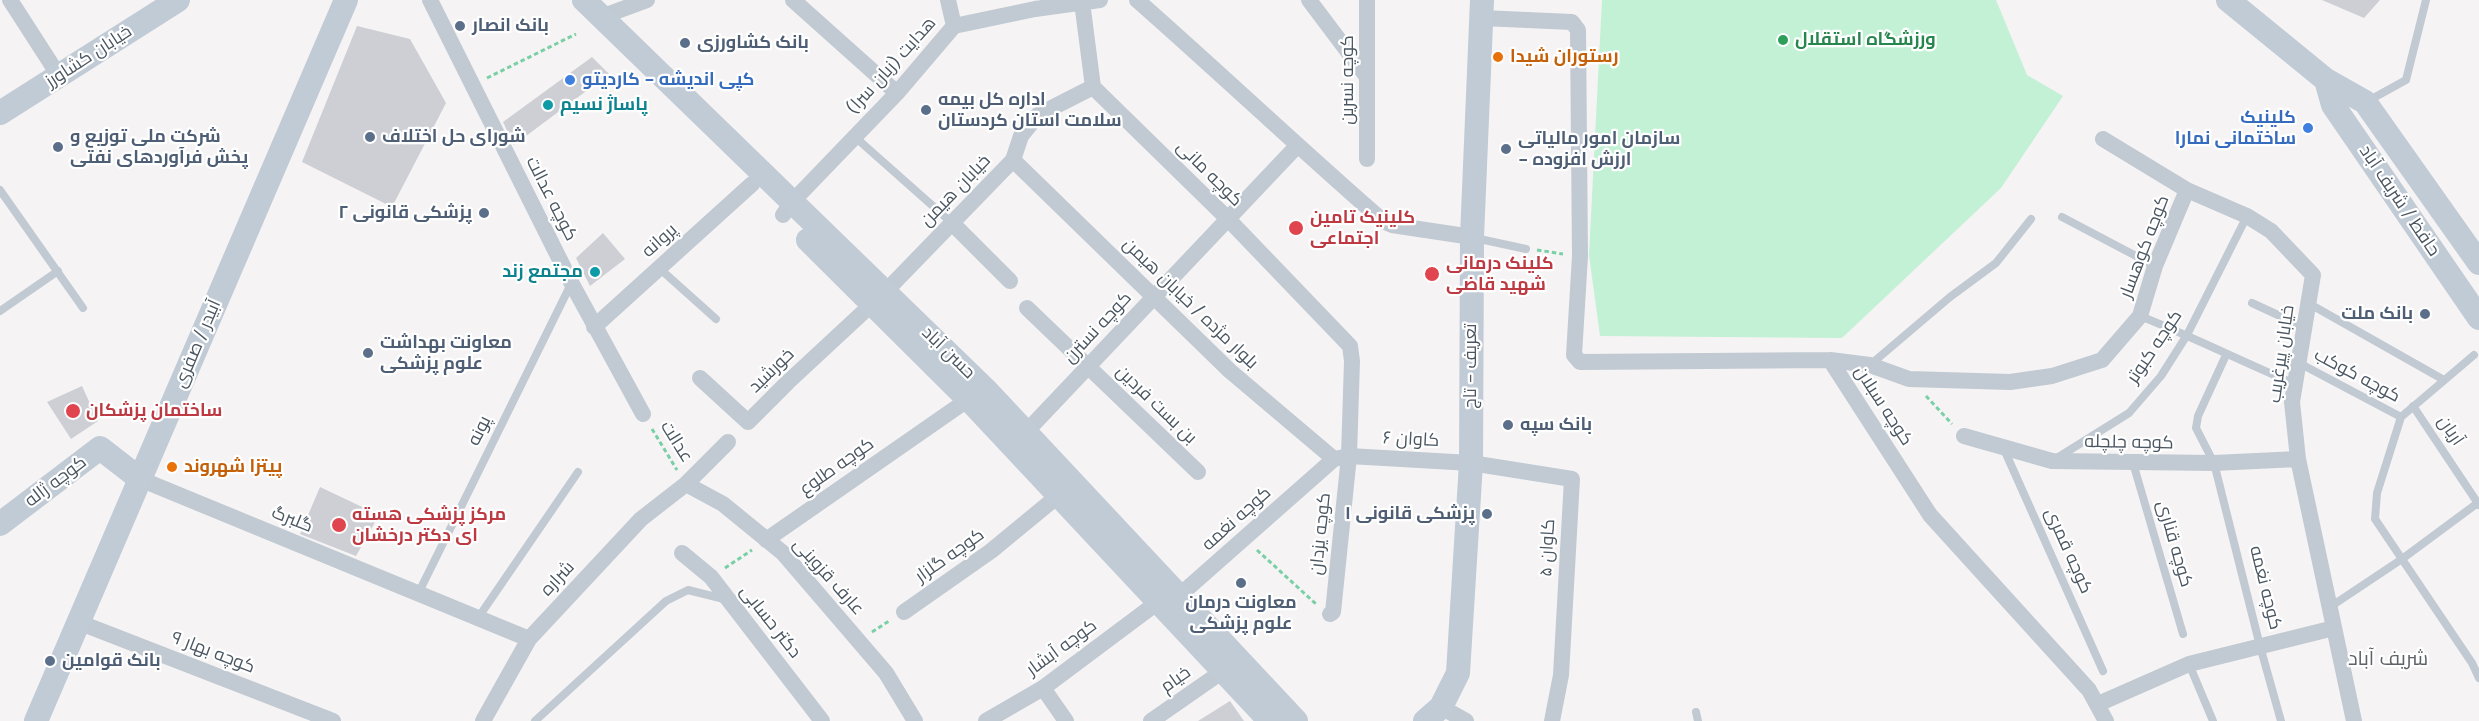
<!DOCTYPE html>
<meta charset="utf-8">
<style>
body{margin:0}
canvas{display:block;background:#f5f3f3}
</style>
<canvas width="2479" height="721"></canvas>
<script>
const ctx = document.querySelector('canvas').getContext('2d');
ctx.lineJoin = 'round';
function fill(path, color) { ctx.fillStyle = color; ctx.fill(path, 'evenodd'); }
function stroke(path, color, width, dash) { ctx.strokeStyle = color; ctx.lineWidth = width; ctx.lineCap = dash ? 'butt' : 'round'; ctx.setLineDash(dash || []); ctx.stroke(path); }
function drawText(font, color, halo, rows, align = 'center') {
  ctx.font = font + ' "DM Sans",Cairo,sans-serif'; ctx.lineWidth = 4.5; ctx.setLineDash([]); ctx.textBaseline = 'middle'; ctx.strokeStyle = halo; ctx.fillStyle = color; for (const [text, x, y, turn = 0] of rows) {
    ctx.save(); ctx.translate(x, y); ctx.rotate((+turn || 0) * Math.PI / 180); ctx.textAlign = isNaN(turn) ? turn : align; if (halo) ctx.strokeText(text, 0, 0); ctx.fillText(text, 0, 0); ctx.restore();
  }
}
fill(new Path2D(`
 M1602 0H1996L2027 75 2063 96 2001 188 1842 338 1600 336 1589 255Z`), '#c3f1d5');
fill(new Path2D(`
 M2322 0H2380L2364 18Z
 M357 26 410 39 446 103 392 207 302 162Z
 M592 57 609 74 514 145 503 122Z
 M603 233 625 259 590 286 576 258Z
 M82 386 98 421 71 439 47 402Z
 M320 487 379 515 356 556 300 534Z
 M1230 701 1244 721H1198Z`), '#cdcfd5');
stroke(new Path2D(`
 M487 78 576 34
 M1537 250 1563 254
 M1926 396 1952 424
 M652 429 677 470
 M1257 550 1316 604
 M725 568 752 550
 M872 632 889 621`), '#7ad0a6', 3, [4.5, 3]);
stroke(new Path2D(`
 M2366 102 2406 80 2426 0
 M855 137 952 223
 M0 190 83 308
 M2062 217 2155 266
 M1475 238 1526 249
 M659 268 716 319
 M2252 303 2304 327
 M2308 303 2444 380
 M0 311 58 271
 M2140 316C2193 337 2243 362 2295 384
 M2226 355 2198 416 2196 428 2214 463 2260 646 2281 721
 M2474 355 2401 417 2377 493 2375 519 2472 663 2479 678
 M2299 363 2401 417
 M1870 365 1950 297 1996 263 2031 219
 M2413 406 2479 505
 M2003 447 2103 671
 M2057 458 2129 413 2161 376 2187 335 2247 216
 M2133 463 2183 634
 M418 594 571 284
 M2330 607 2402 559 2479 502
 M478 618 578 472
 M2189 664 2213 721
 M1696 712 1698 721
 M535 721 666 601 688 590 724 599`), '#c1cad2', 8);
stroke(new Path2D(`
 M10 0 59 76
 M430 0 572 284 643 414
 M793 0 897 93
 M948 0 954 26
 M1137 0C1220 73 1300 149 1383 221L1392 225 1472 237
 M1309 0 1367 77
 M1367 0V159
 M1082 2 1093 87 1228 219 1350 346 1352 361 1349 456 1333 612 1330 614
 M601 17 647 0
 M1482 18 1572 22 1578 30 1580 256 1574 355 1580 362 1830 360 1930 515 2089 690 2106 721
 M2103 139 2187 190 2247 216 2271 231 2313 275 2292 402 2298 459 2354 721
 M1013 160 1230 371 1334 459 1349 456 1471 463 1572 479 1561 675 1552 721
 M783 215 792 202 897 93 954 26 1035 9 1100 0
 M952 223 1010 281
 M1027 308 1198 472
 M594 327 752 184
 M1830 360 1870 365 1909 379 2010 382 2052 376 2102 360 2140 316 2155 266 2187 190
 M700 378 748 422 788 382 885 292 1013 160 1021 136 1038 115 1093 87
 M1026 432 1297 146
 M1964 436 2052 461 2214 463 2298 459
 M140 479 529 639
 M686 484 723 504 783 553 886 673 915 721
 M766 540 976 394
 M682 553 711 577 822 721
 M1172 602 1334 459
 M904 612 991 551 1059 495
 M78 622 333 721
 M1043 688 1066 721
 M2098 704 2189 664 2334 628
 M1441 707 1466 721
 M483 721 529 639 641 519 686 484 728 442
 M986 721 1043 688 1158 602
 M1151 721 1223 671`), '#c1cad2', 16);
stroke(new Path2D(`
 M584 0 985 389 1296 721
 M2228 0 2326 80 2365 102 2479 263
 M2326 80 2333 105 2479 318
 M0 113 178 0
 M808 240 976 407 1270 721
 M0 524 100 448 140 479
 M36 721 346 0
 M1425 721 1441 707 1458 673 1471 463 1472 237 1482 0`), '#c1cbd6', 24);
for (const [x, y, r, color] of [
 [460,26,6,"#5c6f8a"],
 [1783,40,6,"#2e9e5b"],
 [685,43,6,"#5c6f8a"],
 [1498,57,6,"#e8710a"],
 [570,80,6,"#3f7fe0"],
 [548,105,6,"#0f9aa8"],
 [926,110,6,"#5c6f8a"],
 [2308,128,6,"#3f7fe0"],
 [370,137,6,"#5c6f8a"],
 [58,147,6,"#5c6f8a"],
 [1506,149,6,"#5c6f8a"],
 [484,213,6,"#5c6f8a"],
 [1296,228,8,"#e0444e"],
 [595,272,6,"#0f9aa8"],
 [1432,274,8,"#e0444e"],
 [2425,314,6,"#5c6f8a"],
 [368,353,6,"#5c6f8a"],
 [73,411,8,"#e0444e"],
 [1508,425,6,"#5c6f8a"],
 [172,467,6,"#e8710a"],
 [1487,514,6,"#5c6f8a"],
 [339,525,8,"#e0444e"],
 [1241,583,6,"#5c6f8a"],
 [50,661,6,"#5c6f8a"]
]) { const dot = new Path2D(); dot.arc(x, y, r, 0, 2 * Math.PI); ctx.fillStyle = color; ctx.fill(dot); stroke(dot, '#fff', 2); }
drawText('bold 18px', '#4e5e75', '#fff', [
 ["بانک انصار",472,26],
 ["بانک کشاورزی",697,43],
 ["اداره کل بیمه",938,100],
 ["سلامت استان کردستان",938,121],
 ["شرکت ملی توزیع و",70,137],
 ["پخش فرآوردهای نفتی",70,158],
 ["شورای حل اختلاف",382,137],
 ["سازمان امور مالیاتی",1518,139],
 ["- ارزش افزوده",1518,160],
 ["پزشکی قانونی ۲",472,213,"right"],
 ["بانک ملت",2413,314,"right"],
 ["معاونت بهداشت",380,343],
 ["علوم پزشکی",380,364],
 ["بانک سپه",1520,425],
 ["پزشکی قانونی ۱",1475,514,"right"],
 ["معاونت درمان",1241,603,"center"],
 ["علوم پزشکی",1241,624,"center"],
 ["بانک قوامین",62,661]
], 'left');
drawText('bold 18px', '#27864d', '#fff', [
 ["ورزشگاه استقلال",1795,40]
], 'left');
drawText('18px', '#4a5661', '#fff', [
 ["خیابان کشاورز",89,57,-33],
 ["هدایت (زبان سرا)",892,66,-48],
 ["کوچه نسرین",1348,80,-90],
 ["کوچه مانی",1209,174,45],
 ["خیابان هیمن",956,191,-46],
 ["کوچه عدالت",551,199,63],
 ["حافظ / شریف آباد",2399,201,56],
 ["پروانه",660,241,-42],
 ["کوچه کوهسار",2145,247,-69],
 ["بلوار مژده / خیابان هیمن",1190,304,44],
 ["کوچه نسترن",1098,328,-47],
 ["آبیدر / صفری",198,344,-67],
 ["کوچه کبوتر",2155,347,-56],
 ["حسن آباد",948,353,44],
 ["خیابان پیرغریب",2282,354,-82],
 ["تعریف - تاج",1471,366,-90],
 ["خورشید",772,371,-44],
 ["کوچه کوکب",2357,376,28],
 ["بن بست فردین",1156,405,44],
 ["کوچه سبلان",1883,406,57],
 ["پونه",480,431,-64],
 ["آریان",2450,431,56],
 ["کاوان ۶",1411,440,3],
 ["عدالت",676,442,58],
 ["کوچه چلچله",2129,443,1],
 ["کوچه طلوع",837,467,-35],
 ["کوچه ژاله",56,482,-37],
 ["کوچه نغمه",1237,519,-42],
 ["گلبرگ",292,520,22],
 ["کوچه یزدان",1321,534,-84],
 ["کوچه قناری",2174,544,74],
 ["کاوان ۵",1548,548,-87],
 ["کوچه قمری",2068,551,66],
 ["کوچه گلزار",950,556,-35],
 ["عارف قزوینی",828,577,48],
 ["شراره",558,579,-47],
 ["کوچه نغمه",2265,588,76],
 ["دکتر حسابی",770,622,52],
 ["کوچه آبشار",1062,648,-36],
 ["کوچه بهار ۹",213,653,21],
 ["خیام",1176,680,-35]
]);
drawText('bold 18px', '#c56008', '#fff', [
 ["رستوران شیدا",1510,57],
 ["پیتزا شهروند",184,467]
], 'left');
drawText('bold 18px', '#366cbe', '#fff', [
 ["کپی اندیشه - کاردیتو",582,80],
 ["کلینیک",2296,118,"right"],
 ["ساختمانی نمارا",2296,139,"right"]
], 'left');
drawText('bold 18px', '#0d838f', '#fff', [
 ["پاساژ نسیم",560,105],
 ["مجتمع زند",583,272,"right"]
], 'left');
drawText('bold 18px', '#be3a42', '#fff', [
 ["کلینیک تامین",1310,218],
 ["اجتماعی",1310,239],
 ["کلینک درمانی",1446,264],
 ["شهید قاضی",1446,285],
 ["ساختمان پزشکان",86,411],
 ["مرکز پزشکی هسته",352,515],
 ["ای دکتر درخشان",352,536]
], 'left');
drawText('20px', '#5f6368', '#fff', [
 ["شریف آباد",2388,660]
]);
</script>
